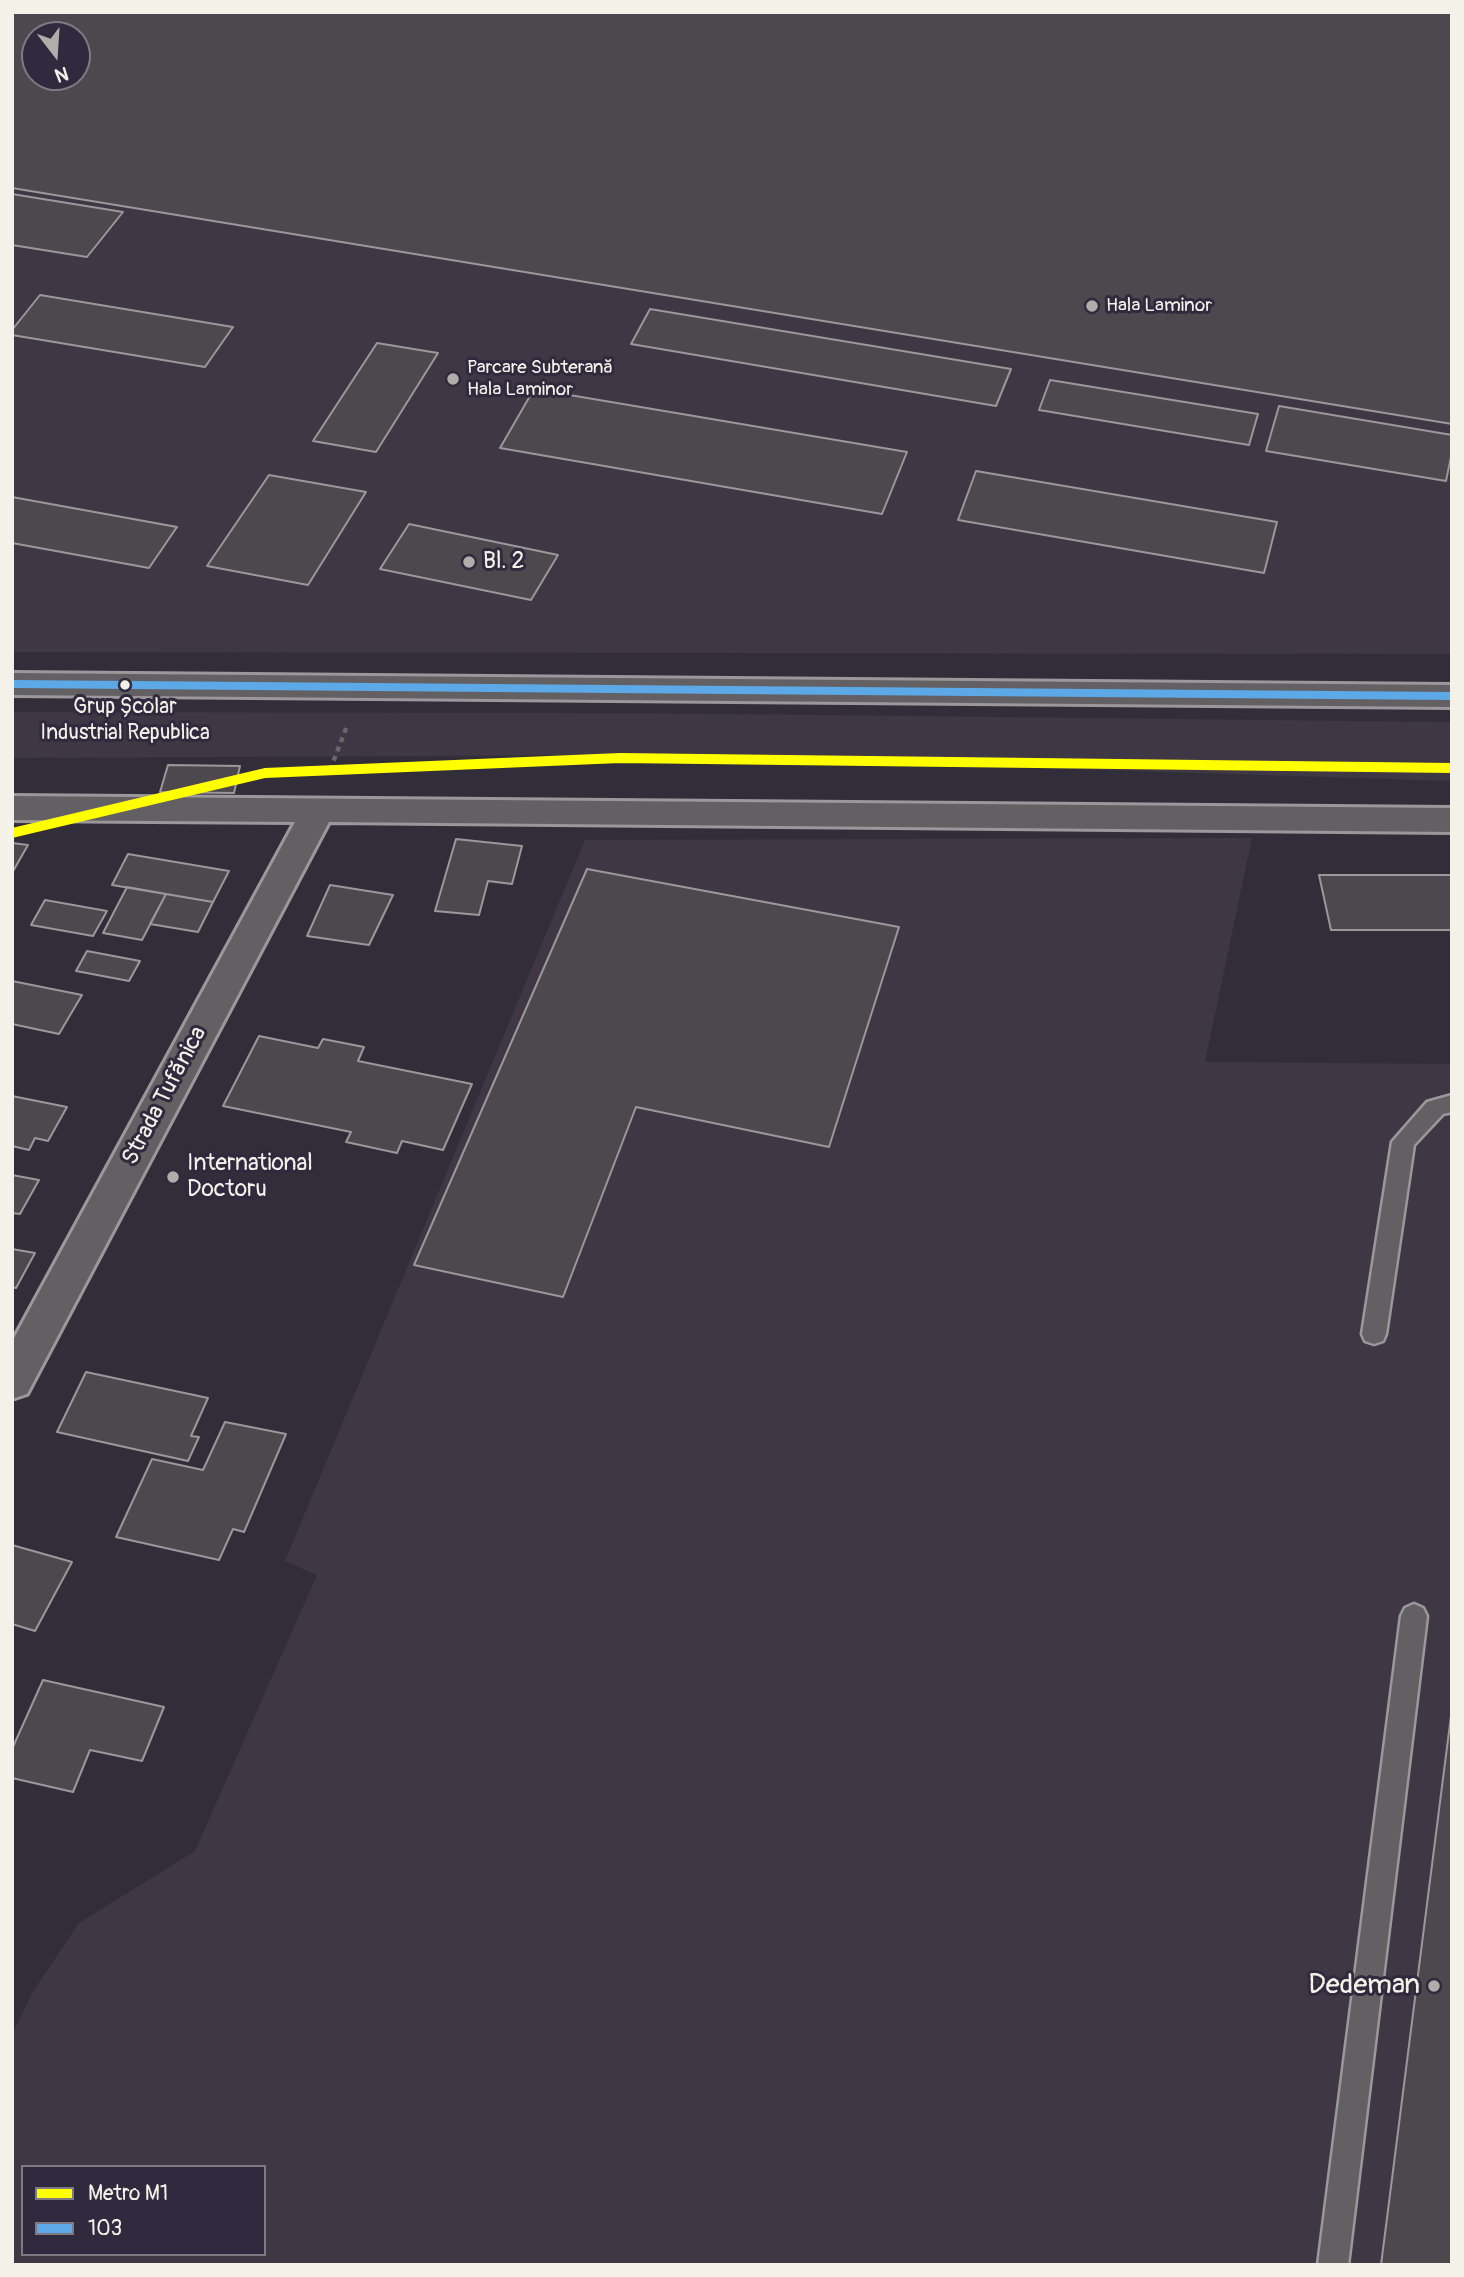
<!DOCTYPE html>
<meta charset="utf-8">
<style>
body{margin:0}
#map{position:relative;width:1464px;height:2277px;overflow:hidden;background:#312e39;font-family:Pangolin,sans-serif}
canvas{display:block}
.frame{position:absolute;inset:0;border:14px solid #f4f1e8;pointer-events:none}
.legend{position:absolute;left:21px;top:2165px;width:245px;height:91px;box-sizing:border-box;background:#2f2a3d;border:2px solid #7e7a81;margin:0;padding:9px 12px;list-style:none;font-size:21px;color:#f4f1e8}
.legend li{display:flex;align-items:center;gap:14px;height:35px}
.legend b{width:35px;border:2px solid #7e7a81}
.north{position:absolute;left:21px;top:21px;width:70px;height:70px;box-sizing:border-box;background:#2f2a3d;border:2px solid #7e7a81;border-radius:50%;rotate:163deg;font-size:19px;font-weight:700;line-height:28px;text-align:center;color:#f4f1e8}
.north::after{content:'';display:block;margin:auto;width:24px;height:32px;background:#b0adab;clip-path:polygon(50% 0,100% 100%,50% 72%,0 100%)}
</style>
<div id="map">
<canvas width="1464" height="2277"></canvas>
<div class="frame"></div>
<ul class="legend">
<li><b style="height:9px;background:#ff0"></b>Metro M1</li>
<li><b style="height:9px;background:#5da8e6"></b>103</li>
</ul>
<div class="north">N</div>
</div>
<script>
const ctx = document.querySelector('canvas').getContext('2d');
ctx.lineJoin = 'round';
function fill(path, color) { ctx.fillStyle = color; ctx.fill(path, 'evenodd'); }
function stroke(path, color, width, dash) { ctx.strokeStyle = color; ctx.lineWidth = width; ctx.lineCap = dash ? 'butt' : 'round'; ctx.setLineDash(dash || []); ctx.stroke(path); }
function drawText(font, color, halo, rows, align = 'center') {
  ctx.font = font + ' Pangolin,sans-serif'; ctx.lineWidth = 6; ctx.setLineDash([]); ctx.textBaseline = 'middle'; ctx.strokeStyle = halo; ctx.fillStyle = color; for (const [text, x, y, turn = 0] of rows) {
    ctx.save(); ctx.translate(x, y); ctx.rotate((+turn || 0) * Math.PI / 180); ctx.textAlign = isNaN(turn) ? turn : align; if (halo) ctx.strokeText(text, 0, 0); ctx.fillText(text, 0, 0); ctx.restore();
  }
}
fill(new Path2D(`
 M12 12H1452V654L12 652ZM35 35H77V77H35Z
 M12 712 634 713 1452 722V781L623 755 12 758Z
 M1252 838 1205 1062 1452 1064V2265H12V2035L32 1993 79 1923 195 1851 317 1575 285 1561 585 840ZM23 2167H264V2254H23Z`), '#3f3743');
const building = new Path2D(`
 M12 12H1452V424L12 188ZM35 35H77V77H35Z
 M12 194 123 212 87 257 12 245Z
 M40 295 233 327 205 367 12 335V330Z
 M650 309 1011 369 996 406 631 344Z
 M377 343 438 353 376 452 313 441Z
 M1050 380 1258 414 1249 445 1039 410Z
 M534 389 907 452 882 514 500 448Z
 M1279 406 1452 435V452L1446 481 1266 451Z
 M976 471 1277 522 1264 573 958 520Z
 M269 475 366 492 308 585 207 566Z
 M12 497 177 527 149 568 12 543Z
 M409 524 558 555 531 600 380 569Z
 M168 765 240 766 234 793 160 792Z
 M456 839 522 846 512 884 488 881 479 915 435 911Z
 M12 843 28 845 12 873Z
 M128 854 229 871 213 902 112 885Z
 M587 869 899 927 829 1147 636 1107 563 1297 414 1265Z
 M1319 875H1452V930H1331Z
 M330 885 393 895 369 945 307 936Z
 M127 887 166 894 142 940 103 933Z
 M166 894 213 902 198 932 150 924Z
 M45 900 107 911 93 936 31 925Z
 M87 951 140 961 129 981 76 971Z
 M12 981 82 995 59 1034 12 1024Z
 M259 1036 318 1048 323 1039 364 1047 358 1061 472 1084 443 1150 402 1141 397 1153 346 1142 351 1132 223 1106Z
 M12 1096 67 1107 48 1141 35 1138 29 1150 12 1146Z
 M12 1175 39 1180 20 1214 12 1213Z
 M12 1249 35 1253 16 1288 12 1287Z
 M86 1372 208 1398 191 1436 199 1437 188 1461 57 1432Z
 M225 1422 286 1434 244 1532 233 1529 219 1560 116 1537 152 1459 203 1470Z
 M12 1545 72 1562 35 1631 12 1624Z
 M43 1680 164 1707 142 1761 90 1750 73 1792 12 1778V1749Z
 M1452 1708V2265H1381Z`);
fill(building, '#4d484d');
stroke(building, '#9a989b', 2);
const service = new Path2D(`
 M1452 1095V1112L1443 1114 1414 1145 1386 1334 1383 1341 1374 1344 1365 1341 1362 1334 1392 1142 1427 1102Z
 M1414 1604 1423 1608 1427 1616 1348 2265H1318L1401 1616 1405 1608Z`);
const minor = new Path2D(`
 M12 796 1452 808V832L329 822 27 1394 12 1399V1342L295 822 12 820Z`);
const secondary = new Path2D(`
 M12 673 1452 685V707L12 695Z`);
stroke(service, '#9a989b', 5);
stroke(minor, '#9a989b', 6);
stroke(secondary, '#9a989b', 6);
stroke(new Path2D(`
 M330 770 347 726`), '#68666b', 4.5, [5, 5]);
fill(service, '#626063');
fill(minor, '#626063');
fill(secondary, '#626063');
stroke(new Path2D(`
 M12 684 1452 696`), '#5da8e6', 8);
stroke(new Path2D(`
 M12 833 265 773 620 758 1452 768`), '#ff0', 10);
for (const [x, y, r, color] of [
 [1092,306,7,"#b0adab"],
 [453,379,7,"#b0adab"],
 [469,562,7,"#b0adab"],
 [125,685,6,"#f4f1e8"],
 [173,1177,7,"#b0adab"],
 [1434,1986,7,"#b0adab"]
]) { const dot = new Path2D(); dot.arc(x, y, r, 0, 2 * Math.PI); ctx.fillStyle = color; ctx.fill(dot); stroke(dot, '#2f2a3d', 2.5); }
drawText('19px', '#f4f1e8', '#2f2a3d', [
 ["Hala Laminor",1106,306],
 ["Parcare Subterană",467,368],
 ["Hala Laminor",467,390]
], 'left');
drawText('21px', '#f4f1e8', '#2f2a3d', [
 ["Grup Școlar",125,708],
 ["Industrial Republica",125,734]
]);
drawText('23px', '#f4f1e8', '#2f2a3d', [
 ["Bl. 2",483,562],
 ["International",187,1164],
 ["Doctoru",187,1190]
], 'left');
drawText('23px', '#f4f1e8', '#2f2a3d', [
 ["Strada Tufănica",165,1096,-62]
]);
drawText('28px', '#f4f1e8', '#2f2a3d', [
 ["Dedeman",1420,1986]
], 'right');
</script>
